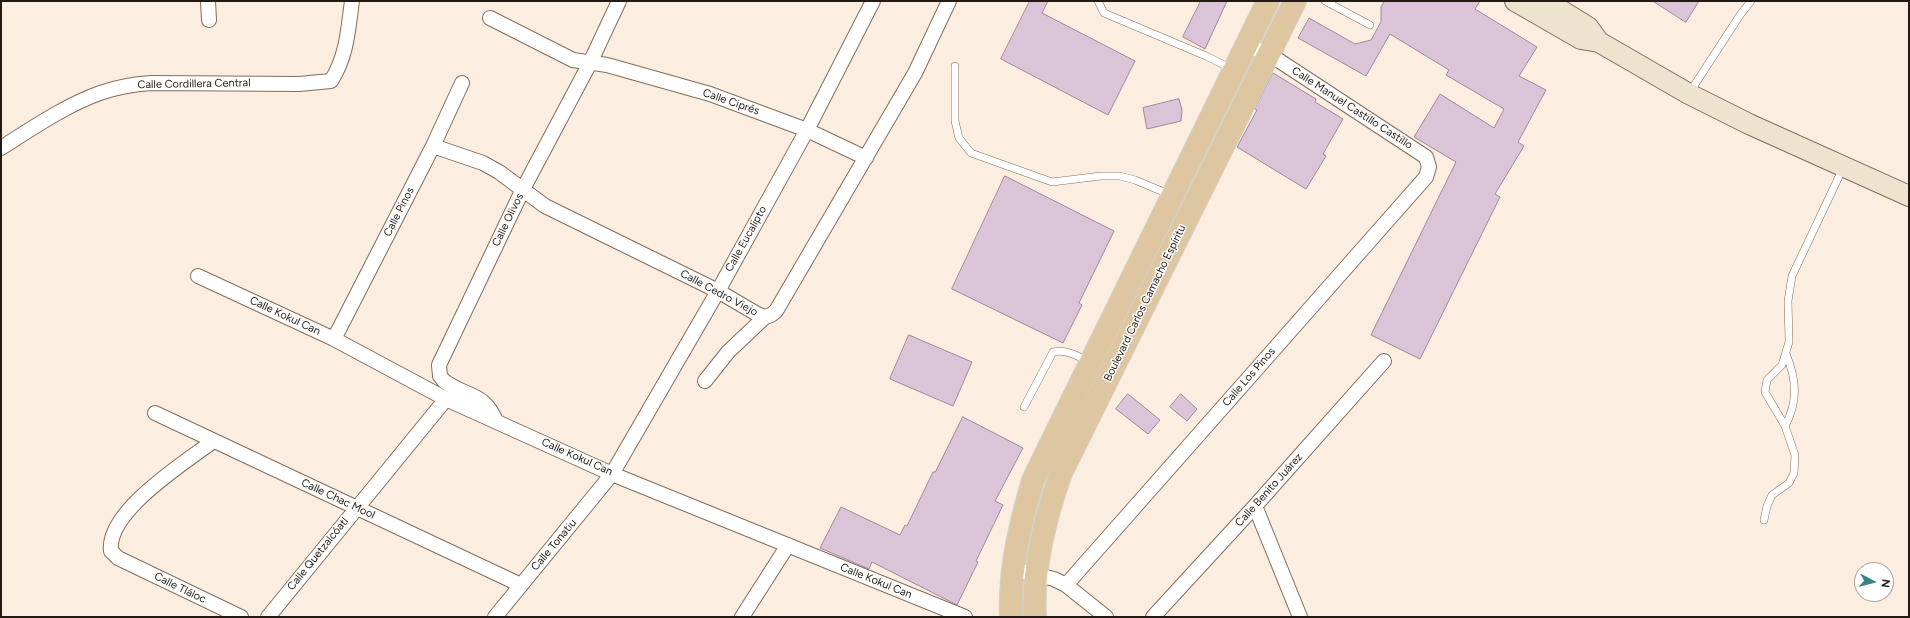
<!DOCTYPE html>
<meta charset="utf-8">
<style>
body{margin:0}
#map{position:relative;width:1910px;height:618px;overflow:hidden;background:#fcede1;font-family:Figtree,sans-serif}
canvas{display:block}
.frame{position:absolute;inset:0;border:2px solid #231a13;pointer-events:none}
.north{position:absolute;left:1854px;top:562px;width:40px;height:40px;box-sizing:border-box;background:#fff;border:1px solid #a7a3a1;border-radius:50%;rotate:97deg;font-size:11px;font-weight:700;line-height:16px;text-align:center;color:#231a13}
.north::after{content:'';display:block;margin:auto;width:14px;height:18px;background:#3a8387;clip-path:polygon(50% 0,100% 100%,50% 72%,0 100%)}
</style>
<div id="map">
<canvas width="1910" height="618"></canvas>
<div class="frame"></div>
<div class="north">N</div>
</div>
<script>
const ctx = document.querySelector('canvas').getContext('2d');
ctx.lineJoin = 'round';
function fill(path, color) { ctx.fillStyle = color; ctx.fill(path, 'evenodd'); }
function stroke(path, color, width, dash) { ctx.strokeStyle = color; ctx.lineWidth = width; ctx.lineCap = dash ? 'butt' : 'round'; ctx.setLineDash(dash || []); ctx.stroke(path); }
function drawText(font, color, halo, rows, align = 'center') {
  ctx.font = font + ' Figtree,sans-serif'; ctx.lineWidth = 3; ctx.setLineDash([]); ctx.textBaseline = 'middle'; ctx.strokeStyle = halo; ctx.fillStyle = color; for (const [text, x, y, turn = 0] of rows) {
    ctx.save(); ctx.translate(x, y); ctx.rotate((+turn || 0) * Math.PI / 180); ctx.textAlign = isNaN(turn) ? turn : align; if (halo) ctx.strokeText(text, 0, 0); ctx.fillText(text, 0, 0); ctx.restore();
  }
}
const building = new Path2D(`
 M1030 1H1048L1042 13 1135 61 1108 115 1001 59Z
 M1201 1H1227L1205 49 1183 37Z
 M1385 1H1480L1475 9 1537 47 1519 76 1546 90 1518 142 1524 146 1495 194 1500 197 1420 359 1371 335 1456 162 1414 137 1440 94 1494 128 1504 109 1446 75 1449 70 1390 34 1366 76 1298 38 1309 18 1355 44 1371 40 1381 22V7Z
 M1653 1H1699L1686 22Z
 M1273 73 1316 99 1315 102 1343 119 1323 154 1326 156 1306 189 1237 147 1257 110 1255 109Z
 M1179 99 1182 110 1181 121 1147 129 1143 108Z
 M1005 176 1114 231 1079 303 1082 305 1063 343 952 289Z
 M909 335 972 362 953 406 890 379Z
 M1128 394 1160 420 1148 434 1116 409Z
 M1181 394 1197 409 1187 421 1170 407Z
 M963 417 1023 448 995 501 1003 505 976 561 978 562 957 605 872 562 869 569 820 548 841 507 900 535 905 525 907 526 933 472H935Z`);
fill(building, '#dcc4d8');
stroke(building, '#9e889a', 1);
const lane = new Path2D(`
 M1098 1 1104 13 1206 56 1232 69
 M1325 1 1370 25
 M955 66V121L959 138 971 153 1052 182 1101 176H1120L1135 180 1171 195
 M1690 92 1740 15 1751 1
 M1024 407 1053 352C1066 349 1078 356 1089 362
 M1785 426C1798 402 1797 380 1786 354
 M1764 520 1767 506 1772 495 1789 483 1794 473 1795 455 1785 426 1765 392 1767 380 1782 365 1789 342 1788 301 1792 276 1843 168`);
const street = new Path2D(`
 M208 1 209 20
 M490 18 573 60 607 65 710 94 807 130 866 158
 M433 146 483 163 499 172 545 206 718 291 757 314 765 317 771 315 776 311 915 73 949 1
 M1 148C31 129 66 105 100 93 117 87 134 84 151 83L299 84 331 81C347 56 348 30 352 1
 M198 276 334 339 446 399 612 474 965 617
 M334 339 433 146 462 83
 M705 381 728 352 765 317
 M155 413 521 585
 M496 421C483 391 467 398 444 381L440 376 439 365 523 189 590 63 619 1
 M212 442C184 463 106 512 111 551L118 558 241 617
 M1255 506 1300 617
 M1012 569 1054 579 1066 585 1106 617
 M1066 585 1426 177 1429 167 1426 157 1269 54 1246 45
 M268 617C327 544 387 472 446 399
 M495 617 612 474 718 291 807 130 873 1
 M742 617 788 545
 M1153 617 1255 506 1384 361`);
const secondary = new Path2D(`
 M1515 1 1581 39 1599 42 1689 94 1749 124 1909 196
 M1546 1 1588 27 1599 42`);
const primary = new Path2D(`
 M1011 617C1009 570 1020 525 1033 480L1268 1
 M1035 617C1032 569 1045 518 1061 473L1295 1`);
stroke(lane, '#836d5c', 8);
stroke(street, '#836d5c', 16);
stroke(secondary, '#836d5c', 22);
stroke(primary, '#d3d1d0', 24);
stroke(lane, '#fff', 7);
stroke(street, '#fff', 14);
stroke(secondary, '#eee3cf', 20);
stroke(primary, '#dec7a0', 22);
drawText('11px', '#231a13', '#fff', [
 ["Calle Cordillera Central",194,84,-1],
 ["Calle Ciprés",731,102,19],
 ["Calle Manuel Castillo Castillo",1352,108,33],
 ["Calle Pinos",399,212,-63],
 ["Calle Olivos",508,220,-64],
 ["Calle Eucalipto",746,239,-61],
 ["Calle Cedro Viejo",719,293,28],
 ["Boulevard Carlos Camacho Espíritu",1145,303,-64],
 ["Calle Kokul Can",285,316,25],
 ["Calle Los Pinos",1249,377,-49],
 ["Calle Kokul Can",577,457,24],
 ["Calle Benito Juárez",1269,490,-48],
 ["Calle Chac Mool",338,499,25],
 ["Calle Tonatiu",554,545,-50],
 ["Calle Quetzalcóatl",318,554,-51],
 ["Calle Kokul Can",876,581,22],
 ["Calle Tláloc",180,588,26]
]);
</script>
